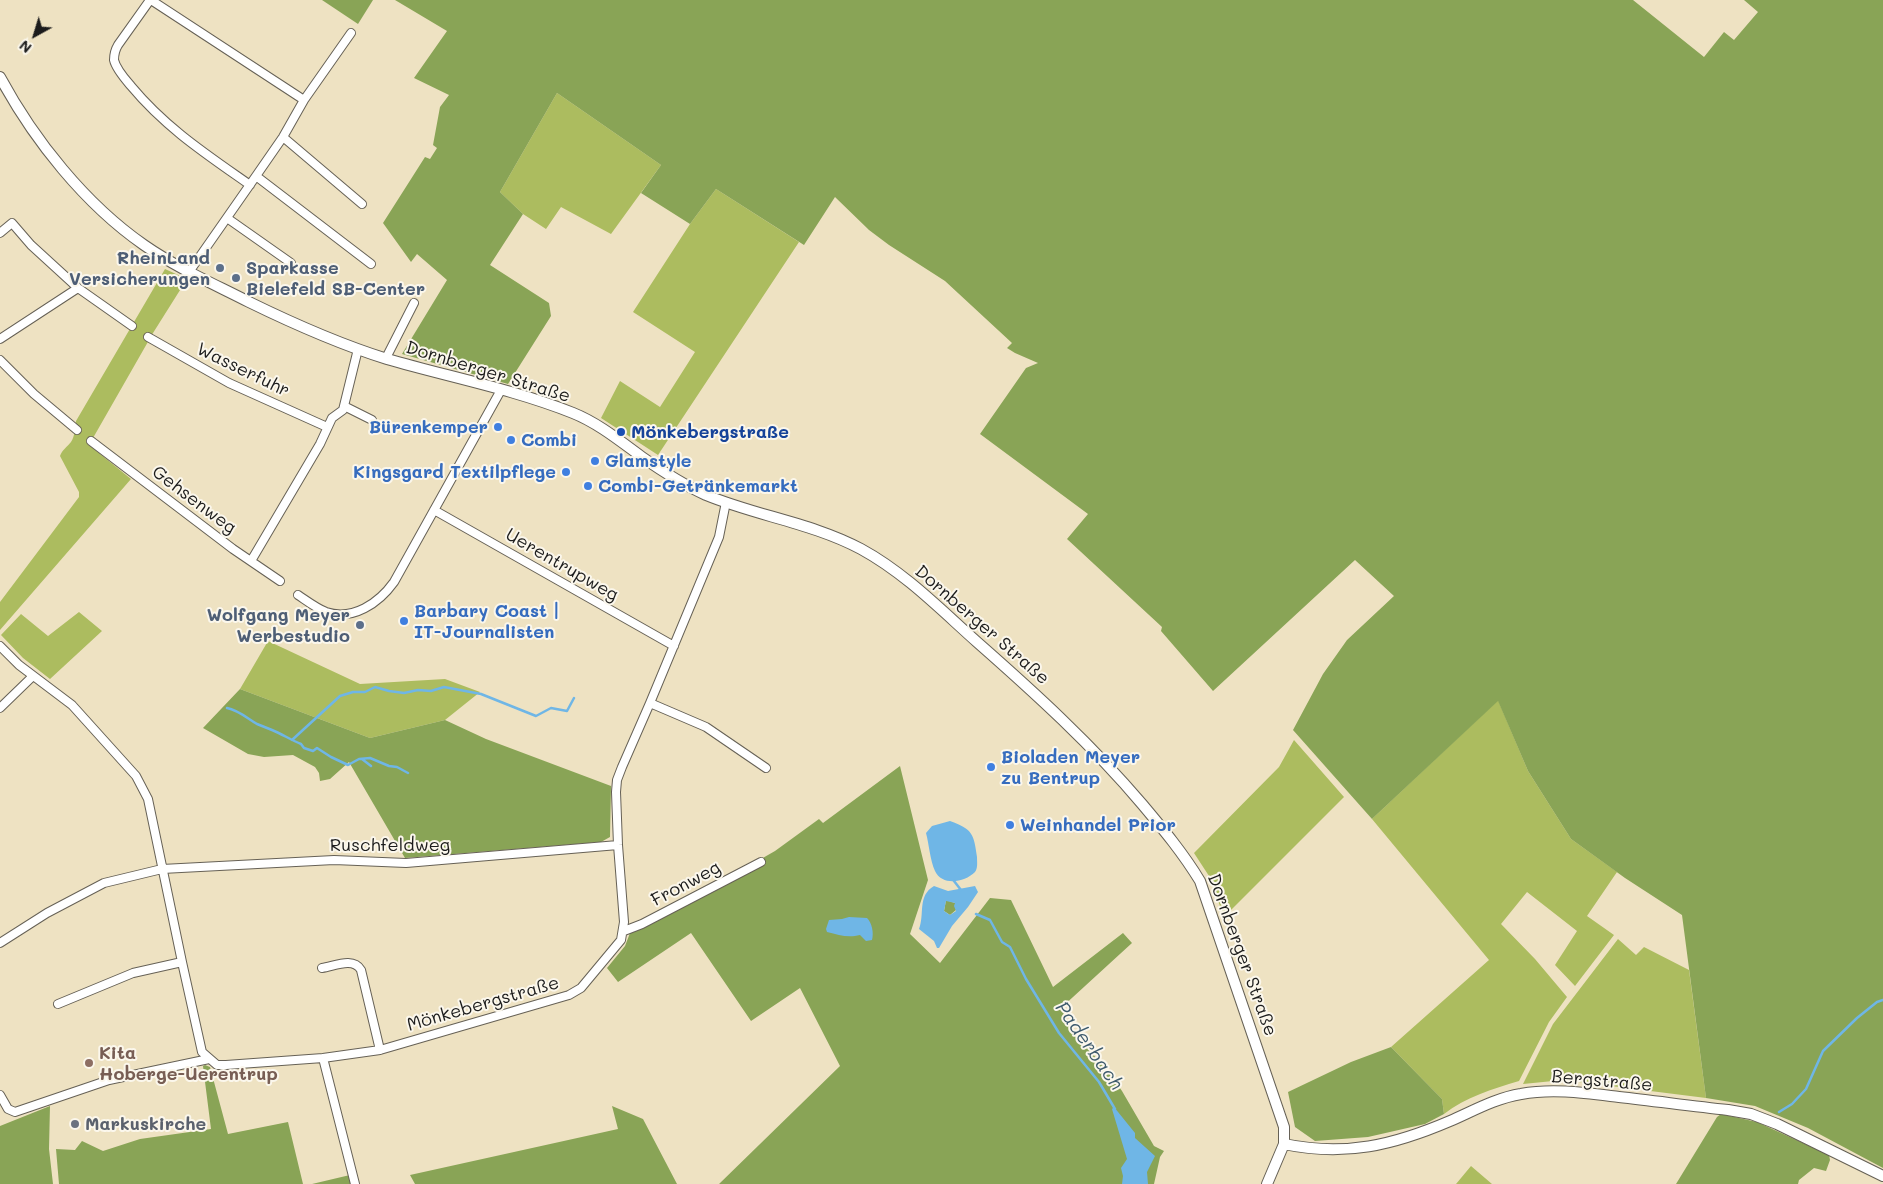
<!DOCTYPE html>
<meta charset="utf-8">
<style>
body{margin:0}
#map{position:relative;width:1883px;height:1184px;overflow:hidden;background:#eee2c2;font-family:Mali,sans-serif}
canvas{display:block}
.north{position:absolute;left:10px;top:10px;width:50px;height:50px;-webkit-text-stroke:4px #fbf7ec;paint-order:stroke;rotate:219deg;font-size:14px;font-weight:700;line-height:20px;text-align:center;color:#1c1c1c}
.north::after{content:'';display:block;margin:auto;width:18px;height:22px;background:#1c1c1c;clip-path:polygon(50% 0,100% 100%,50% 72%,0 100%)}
</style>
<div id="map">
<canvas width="1883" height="1184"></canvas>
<div class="north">N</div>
</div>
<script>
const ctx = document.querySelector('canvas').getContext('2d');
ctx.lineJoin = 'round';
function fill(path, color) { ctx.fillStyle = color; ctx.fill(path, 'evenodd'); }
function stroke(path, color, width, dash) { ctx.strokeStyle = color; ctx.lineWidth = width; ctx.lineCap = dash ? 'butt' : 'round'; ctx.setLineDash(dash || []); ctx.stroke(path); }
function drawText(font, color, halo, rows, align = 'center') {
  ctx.font = font + ' Mali,sans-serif'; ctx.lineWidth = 4; ctx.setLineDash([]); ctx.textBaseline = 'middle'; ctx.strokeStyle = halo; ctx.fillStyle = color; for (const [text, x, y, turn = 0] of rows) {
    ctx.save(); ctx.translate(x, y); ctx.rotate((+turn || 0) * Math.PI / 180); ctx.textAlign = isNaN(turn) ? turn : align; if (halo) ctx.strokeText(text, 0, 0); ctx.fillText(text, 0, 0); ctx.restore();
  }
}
fill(new Path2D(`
 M557 93 661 165 611 234 561 207 546 229 523 214 500 192Z
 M716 189 799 242 658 455 601 418 620 381 660 407 695 352 633 312 690 224Z
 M165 269 187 279 153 333 89 445 131 479 0 630V602L79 497V492L60 456C62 450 67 447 71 442 75 436 75 428 76 421Z
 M79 612 102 631 50 679 23 658 1 635 21 614 48 636Z
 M268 641 360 684 445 679 480 692 445 720 370 738 240 689Z
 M1498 700 1528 771 1571 839 1617 872 1587 916 1614 935 1575 986 1555 965 1577 931 1527 892 1501 924 1535 959 1567 997 1549 1022 1519 1081C1492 1089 1466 1097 1444 1114L1442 1099 1391 1047 1489 960 1372 819Z
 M1294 740 1344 797 1224 917 1209 876 1194 853 1279 767Z
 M1618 939 1636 955 1644 947 1689 970 1706 1098 1571 1081H1553L1523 1084 1553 1024Z
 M1471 1166 1492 1184H1456Z`), '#acbc5f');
fill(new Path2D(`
 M322 0H373L358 24Z
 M395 0H1633L1704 57 1724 32 1734 40 1758 12 1744 0H1883V1168L1808 1128 1755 1106 1706 1098 1682 915 1625 878 1571 839 1528 771 1498 701 1372 819 1293 730 1323 674 1347 640 1394 596 1355 560 1213 691 1161 631 1162 627 1067 539 1088 514 980 434 1026 368 1038 363 1015 353 1007 348 1012 343 945 281 889 245 869 230 835 197 804 245 716 189 690 224 641 193 661 165 557 93 500 192 523 214 490 265 549 303 551 316 508 384 402 354 447 280 417 254 411 262 383 223 425 157 430 159 437 148 433 145 440 107 449 95 414 78 447 31Z
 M240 689 370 738 445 720 486 739 611 786 610 837 601 842 405 858 349 762 330 779 320 781 319 773 315 767 293 755 264 757 248 754 203 728Z
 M900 766 928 880 910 934 940 963 990 898 1011 900 1053 987 1123 933 1132 943 1061 1008 1073 1031 1110 1074 1122 1091 1154 1146 1164 1151 1160 1157 1154 1184H719L840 1066 800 988 751 1021 691 933 618 982 607 968 625 946 630 933 764 862 761 859 775 851 819 819 823 823Z
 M946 900 955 903 956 910 950 915 944 911Z
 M1391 1047 1442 1099 1444 1114 1425 1124 1368 1137 1315 1141 1295 1127 1288 1092 1351 1062Z
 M205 1065 210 1067 228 1134 288 1122 303 1184H59L56 1149 75 1150 82 1141 103 1151 140 1139 211 1129 203 1066Z
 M50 1106 49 1149 53 1184H0V1126Z
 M612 1106 643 1119 677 1184H415L410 1175 618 1129Z
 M1721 1114 1757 1122 1829 1155 1830 1160 1826 1171 1814 1168 1799 1180 1798 1184H1676L1717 1117Z
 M350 1175 352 1184H312Z`), '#89a456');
fill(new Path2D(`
 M950 821C973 829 974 835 977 857 977 863 978 868 975 872 964 883 942 886 935 871 930 860 929 844 926 833L932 826Z
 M934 886 948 891 975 886 978 892 968 907 952 926 939 948H937L934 941 919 929C925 914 917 896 934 886ZM946 901 955 903 954 906 956 911 950 915 944 911Z
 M849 917 867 918C872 923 874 933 872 940L866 941 860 935C848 938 839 935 827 932L826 929 829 920 842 919Z
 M1114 1107 1135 1133V1138L1155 1156 1147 1172 1148 1184H1122L1123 1176 1121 1168 1127 1159 1112 1109Z`), '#6fb6e6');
stroke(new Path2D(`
 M227 708C238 710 247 718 257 724 262 726 267 728 272 730 282 734 291 740 301 744L304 748 313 751 317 748 331 757 348 765 359 759 370 758 389 766 397 767 408 773
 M292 740 340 696 353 692H365L375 687 389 691 404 693 418 690 431 691 444 687 481 694 536 716 551 708 567 711 574 698
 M362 759 371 766
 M954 881 961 890
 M976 914 990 920 1002 942 1010 947 1026 979 1059 1033 1099 1082 1115 1109
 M1779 1112 1792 1104 1806 1089 1823 1051 1857 1018 1877 1002 1883 1000`), '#6fb6e6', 2.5);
const street = new Path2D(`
 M150 0 118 45C115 50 114 54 114 60 116 69 125 79 131 86 166 128 206 154 250 185
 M151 0 304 100
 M283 137 362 204
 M256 176 371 264
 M227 218 291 263
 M0 233 12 223 31 245 78 288 132 326
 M189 272 256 176 283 137 304 100 351 33
 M148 337 229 383 327 427
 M0 339 78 288
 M386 358 414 303
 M0 360 34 394 77 430
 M344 406 372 420
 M91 441 233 549 280 581
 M434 510 674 646
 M251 561 320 444 332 418 343 410 358 349
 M298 595C307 601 316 608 326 612 353 621 379 603 394 582L501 390
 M0 646 19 665 72 705 136 776 148 799 182 962 202 1052 217 1065H226L323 1058 380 1050 569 995 581 988 621 940 624 922 618 845 616 792 617 780 622 767 650 703 719 537 726 502
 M650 703 706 727 766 768
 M0 708 33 676
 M624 931 642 924 761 862
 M0 943 47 913 104 883 162 869 334 860 406 863 618 845
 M322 968C335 966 353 957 361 970L380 1050
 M58 1004 133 973 182 962
 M323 1058 355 1184
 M0 1095 8 1109 15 1112 109 1080 209 1059`);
const secondary = new Path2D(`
 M0 77C34 140 85 204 144 245 177 268 214 284 249 302 294 324 339 344 387 359 449 377 513 389 573 413 598 423 620 441 642 457 662 471 684 485 706 495 757 516 812 523 861 549 905 573 940 609 977 642 1035 693 1092 745 1142 804 1163 829 1183 853 1200 881L1284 1127V1144L1267 1184
 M1284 1144C1345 1157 1394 1145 1450 1121 1473 1111 1496 1098 1521 1094 1553 1088 1586 1093 1619 1097 1655 1101 1691 1106 1728 1110L1751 1114 1777 1124 1883 1176`);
stroke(street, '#666156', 10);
stroke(secondary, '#666156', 12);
stroke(street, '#fff', 8);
stroke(secondary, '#fff', 10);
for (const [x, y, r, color] of [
 [220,268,5,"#5c6f8a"],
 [236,278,5,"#5c6f8a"],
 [498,427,5,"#3f7fe0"],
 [621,432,5,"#1a4fb4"],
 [511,440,5,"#3f7fe0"],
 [595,461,5,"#3f7fe0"],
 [566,472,5,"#3f7fe0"],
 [588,486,5,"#3f7fe0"],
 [404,621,5,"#3f7fe0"],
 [360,625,5,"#5c6f8a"],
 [991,767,5,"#3f7fe0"],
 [1010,825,5,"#3f7fe0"],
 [89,1063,5,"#8d6e63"],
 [75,1124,5,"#6b7280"]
]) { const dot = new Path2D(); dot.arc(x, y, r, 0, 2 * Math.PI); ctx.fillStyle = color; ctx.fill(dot); stroke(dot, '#fbf7ec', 2); }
drawText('bold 18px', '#4e5e75', '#fbf7ec', [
 ["RheinLand",210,258],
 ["Versicherungen",210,279],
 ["Sparkasse",246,268,"left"],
 ["Bielefeld SB-Center",246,289,"left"],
 ["Wolfgang Meyer",350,615],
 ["Werbestudio",350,636]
], 'right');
drawText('18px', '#1c1c1c', '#fbf7ec', [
 ["Wasserfuhr",243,370,26],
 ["Dornberger Straße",488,372,17],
 ["Gehsenweg",194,500,37],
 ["Uerentrupweg",562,565,30],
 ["Dornberger Straße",982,625,41],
 ["Ruschfeldweg",390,845],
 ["Fronweg",686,884,-28],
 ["Dornberger Straße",1242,955,70],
 ["Mönkebergstraße",483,1004,-16],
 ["Bergstraße",1602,1081,5]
]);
drawText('bold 18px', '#366cbe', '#fbf7ec', [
 ["Bürenkemper",488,427,"right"],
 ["Combi",521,440],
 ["Glamstyle",605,461],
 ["Kingsgard Textilpflege",556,472,"right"],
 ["Combi-Getränkemarkt",598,486],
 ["Barbary Coast |",414,611],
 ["IT-Journalisten",414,632],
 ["Bioladen Meyer",1001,757],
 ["zu Bentrup",1001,778],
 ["Weinhandel Prior",1020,825]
], 'left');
drawText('bold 18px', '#164399', '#fbf7ec', [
 ["Mönkebergstraße",631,432]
], 'left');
drawText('bold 18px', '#785e54', '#fbf7ec', [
 ["Kita",99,1053],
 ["Hoberge-Uerentrup",99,1074]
], 'left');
drawText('bold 18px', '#5b616d', '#fbf7ec', [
 ["Markuskirche",85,1124]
], 'left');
drawText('italic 19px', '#3d5a6d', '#fbf7ec', [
 ["Paderbach",1089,1046,55]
]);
</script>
